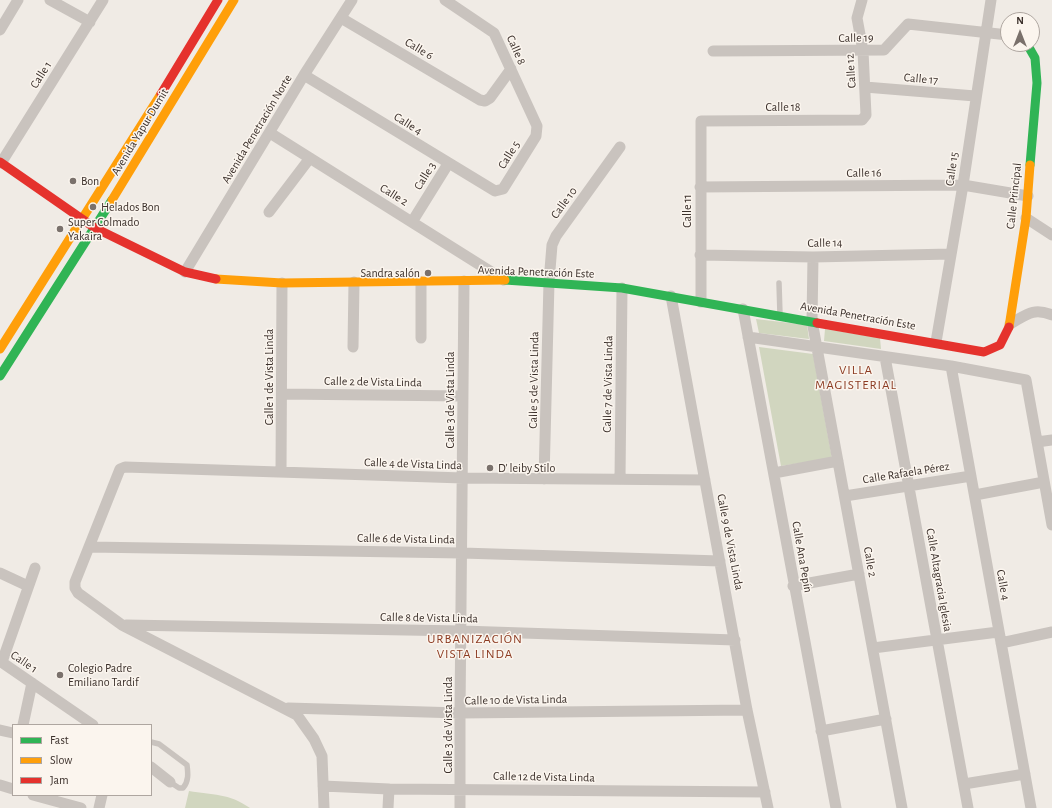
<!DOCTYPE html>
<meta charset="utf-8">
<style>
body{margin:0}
#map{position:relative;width:1052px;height:808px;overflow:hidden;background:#f0ebe5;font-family:"Alegreya Sans",sans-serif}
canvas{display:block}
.legend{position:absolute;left:12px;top:724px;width:140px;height:72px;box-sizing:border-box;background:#fbf5ee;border:1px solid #aea6a0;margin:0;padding:5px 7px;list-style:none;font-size:12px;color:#3b302b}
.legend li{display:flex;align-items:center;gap:8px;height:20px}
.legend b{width:20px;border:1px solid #aea6a0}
.north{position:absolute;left:1000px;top:12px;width:40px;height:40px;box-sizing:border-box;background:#fbf5ee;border:1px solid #aea6a0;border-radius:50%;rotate:0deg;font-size:11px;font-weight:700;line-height:16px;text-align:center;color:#3b302b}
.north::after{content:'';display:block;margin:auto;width:14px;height:18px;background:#7a716c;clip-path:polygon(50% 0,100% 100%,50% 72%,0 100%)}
</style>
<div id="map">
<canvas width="1052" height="808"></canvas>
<ul class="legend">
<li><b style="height:5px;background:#30b455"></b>Fast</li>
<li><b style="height:5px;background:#ff9f0a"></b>Slow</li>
<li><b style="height:5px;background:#e5322d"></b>Jam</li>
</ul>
<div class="north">N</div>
</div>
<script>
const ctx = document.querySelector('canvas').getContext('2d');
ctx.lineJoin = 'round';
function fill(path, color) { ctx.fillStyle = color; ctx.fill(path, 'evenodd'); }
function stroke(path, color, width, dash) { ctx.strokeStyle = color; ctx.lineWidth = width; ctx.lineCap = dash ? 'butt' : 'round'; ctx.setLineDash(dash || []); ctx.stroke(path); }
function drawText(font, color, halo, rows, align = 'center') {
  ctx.font = font + ' "Alegreya Sans",sans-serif'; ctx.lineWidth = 3; ctx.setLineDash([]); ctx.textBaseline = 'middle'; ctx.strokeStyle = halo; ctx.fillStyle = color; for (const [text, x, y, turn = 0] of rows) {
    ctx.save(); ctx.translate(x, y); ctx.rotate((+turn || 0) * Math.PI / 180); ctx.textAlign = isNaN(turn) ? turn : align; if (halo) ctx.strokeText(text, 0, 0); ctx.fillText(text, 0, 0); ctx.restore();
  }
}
fill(new Path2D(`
 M756 319 807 325 809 339 759 333Z
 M825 329 880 338 881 349 824 341Z
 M759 347 813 354 832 458 781 466Z
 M189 791C212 795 229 793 250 808H185Z`), '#d1d6bf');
stroke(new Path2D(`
 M779 283 780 315
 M151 742 159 744 187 765C188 773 189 781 183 788H179L170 782`), '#c9c3be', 5.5);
stroke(new Path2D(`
 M50 0 90 22
 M341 18 480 100 485 101 490 98 511 69
 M0 30 18 0
 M713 51 884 50 908 24 1008 35
 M304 75 495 191 503 189 536 136 537 126 494 33 445 0
 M865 87 975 96
 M270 133 504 280
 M1 163 103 0
 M700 187 963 185 1028 196
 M269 212 310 158
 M1026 218 1052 235
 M412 222 448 164
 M700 255 813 257 951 254
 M813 257 812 321 902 808
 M185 272 304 75 352 0
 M671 296 747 710 768 808
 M701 302V121L862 120 866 115 863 51 857 18 862 0
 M743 309 836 808
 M1010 324C1026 315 1033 307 1052 315
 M748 337 951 366 1026 380 1052 525
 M421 338V282
 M936 342 963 185 991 0
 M353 347 354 282
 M885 357 968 808
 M951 366 1031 808
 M282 394 463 396
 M1037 442 1052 440
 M281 472 282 283
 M774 473 838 461
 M544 479 549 282 552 245 556 236 620 147
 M620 479 622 288
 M975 495 1044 482
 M845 496 971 476
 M90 547 462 553 720 561
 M0 573 28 586
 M793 586 859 574
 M126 625 462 631 735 640
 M1001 643 1052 632
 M873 648 998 632
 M0 661 93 725
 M2 662 35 568
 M288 708 460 713 747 710
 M23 725 32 683
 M0 730 13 733
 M821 731 886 719
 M151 767 170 782
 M964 784 1025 774
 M0 785 13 789
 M323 786 389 789 765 792
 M33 795 81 808
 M99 808 102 795
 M324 808 322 756 314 739 297 715 122 625 78 593 75 588V582L120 469 125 467 463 478 705 480
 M388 808 389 789
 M460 808V713L464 281`), '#c9c3be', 11);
stroke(new Path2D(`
 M1027 44 1035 58 1037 83 1030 165
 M505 280 622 288 817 323
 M0 376 112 200`), '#30b455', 9);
stroke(new Path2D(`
 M112 200 234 0
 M216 279 282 283 505 280
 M1009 327 1026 218 1030 165
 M0 349 161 94`), '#ff9f0a', 9);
stroke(new Path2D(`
 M161 94 218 0
 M0 162 95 228 185 272 216 279
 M817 323 984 352 1000 345 1009 327`), '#e5322d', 9);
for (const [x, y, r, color] of [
 [73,181,4,"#7a716c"],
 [93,207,4,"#7a716c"],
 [60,229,4,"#7a716c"],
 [428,273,4,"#7a716c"],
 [490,468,4,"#7a716c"],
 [60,675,4,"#7a716c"]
]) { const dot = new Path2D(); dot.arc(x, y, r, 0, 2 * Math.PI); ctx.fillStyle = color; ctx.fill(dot); stroke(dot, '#fbf5ee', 1.5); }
drawText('12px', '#3b302b', '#fbf5ee', [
 ["Calle 19",856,38,-1],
 ["Calle 6",419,49,31],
 ["Calle 8",516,50,66],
 ["Calle 12",851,71,-94],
 ["Calle 1",41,75,-58],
 ["Calle 17",921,79,5],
 ["Calle 18",783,107],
 ["Calle 4",408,124,32],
 ["Avenida Penetración Norte",257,129,-59],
 ["Avenida Yapur Dumit",140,132,-59],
 ["Calle 5",509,155,-58],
 ["Calle 15",952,169,-82],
 ["Calle 16",864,173,-1],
 ["Calle 3",425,176,-58],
 ["Calle 2",394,195,32],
 ["Calle Principal",1014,196,-84],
 ["Calle 10",564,203,-54],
 ["Calle 11",687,211,-90],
 ["Calle 14",825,243,-1],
 ["Avenida Penetración Este",536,272,2],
 ["Avenida Penetración Este",858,316,10],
 ["Calle 1 de Vista Linda",269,377,-90],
 ["Calle 5 de Vista Linda",534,380,-89],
 ["Calle 2 de Vista Linda",373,382,1],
 ["Calle 7 de Vista Linda",608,384,-89],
 ["Calle 3 de Vista Linda",450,400,-90],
 ["Calle 4 de Vista Linda",413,464,2],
 ["Calle Rafaela Pérez",906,473,-9],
 ["Calle 6 de Vista Linda",406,539,1],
 ["Calle 9 de Vista Linda",730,542,79],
 ["Calle Ana Pepín",802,557,80],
 ["Calle 2",870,562,80],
 ["Calle Altagracia Iglesia",939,580,80],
 ["Calle 4",1003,585,80],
 ["Calle 8 de Vista Linda",429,618,1],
 ["Calle 1",24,662,34],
 ["Calle 10 de Vista Linda",516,700,-1],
 ["Calle 3 de Vista Linda",448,725,-90],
 ["Calle 12 de Vista Linda",544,777,1]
]);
drawText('12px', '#3b302b', '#fbf5ee', [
 ["Bon",81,181],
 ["Helados Bon",101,207],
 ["Super Colmado",68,222],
 ["Yakaira",68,236],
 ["Sandra salón",420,273,"right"],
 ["D’ leiby Stilo",498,468],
 ["Colegio Padre",68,668],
 ["Emiliano Tardif",68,682]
], 'left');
ctx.letterSpacing = '1px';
drawText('13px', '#8c3b22', '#fbf5ee', [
 ["VILLA",856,370],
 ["MAGISTERIAL",856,385],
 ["URBANIZACIÓN",475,639],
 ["VISTA LINDA",475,654]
]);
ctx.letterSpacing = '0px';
</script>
